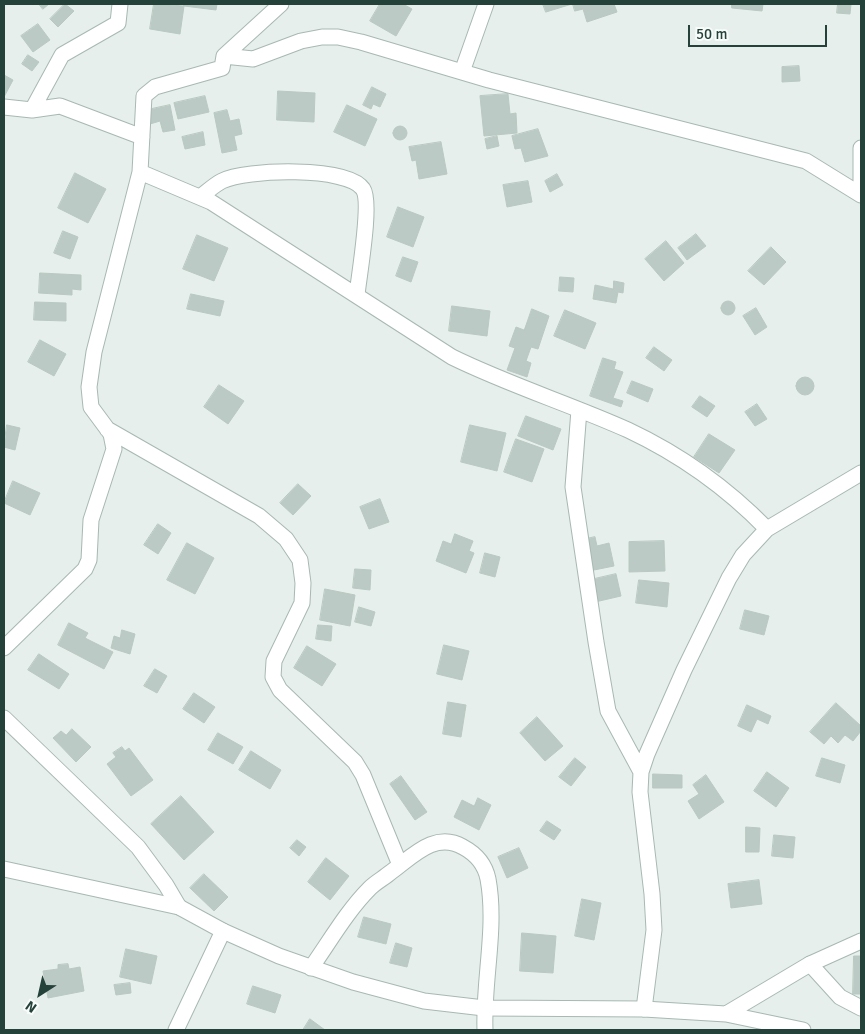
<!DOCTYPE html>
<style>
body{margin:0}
#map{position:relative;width:865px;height:1034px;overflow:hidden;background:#e6efeb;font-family:Signika,sans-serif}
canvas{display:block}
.frame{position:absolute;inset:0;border:5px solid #24423a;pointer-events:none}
.north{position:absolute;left:15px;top:969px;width:50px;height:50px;-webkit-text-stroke:4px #f7fbf9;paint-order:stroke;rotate:215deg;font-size:14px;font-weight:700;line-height:20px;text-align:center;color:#24423a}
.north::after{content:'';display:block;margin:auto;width:18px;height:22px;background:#24423a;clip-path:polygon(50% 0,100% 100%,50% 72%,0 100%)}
.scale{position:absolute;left:688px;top:25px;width:139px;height:22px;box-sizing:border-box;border:2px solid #24423a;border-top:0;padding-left:6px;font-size:15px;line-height:18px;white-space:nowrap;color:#24423a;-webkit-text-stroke:4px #f7fbf9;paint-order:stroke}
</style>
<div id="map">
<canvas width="865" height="1034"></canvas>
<div class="frame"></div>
<div class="north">N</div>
<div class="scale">50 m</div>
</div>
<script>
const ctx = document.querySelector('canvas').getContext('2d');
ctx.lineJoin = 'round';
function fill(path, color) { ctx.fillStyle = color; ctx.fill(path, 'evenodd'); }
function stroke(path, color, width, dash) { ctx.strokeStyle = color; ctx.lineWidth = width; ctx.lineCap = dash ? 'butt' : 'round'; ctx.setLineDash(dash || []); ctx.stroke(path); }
const building = new Path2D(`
 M39 4H49L43 9Z
 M65 4 74 11 58 27 50 19Z
 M154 4 184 6 180 34 150 29Z
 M184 4H217L216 10 184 6Z
 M380 4H403L412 9 396 36 370 21Z
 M543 4H572L546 12Z
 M573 4H614L617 12 587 22 583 9 575 11Z
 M732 4H763L762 11 732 8Z
 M838 4H851L850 14 837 13Z
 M38 24 50 40 33 52 21 36Z
 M28 55 39 62 32 71 22 64Z
 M799 66 800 81 782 82V67Z
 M4 75 13 80 4 97Z
 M372 87 386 94 380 107 373 104 371 109 363 105Z
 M278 91 315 93 314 122 277 120Z
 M508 94 510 114 516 113 517 133 484 136 480 96Z
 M205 96 209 112 178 119 174 103Z
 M170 105 175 130 163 132 160 121 150 124 147 110Z
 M347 105 377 119 365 146 334 132Z
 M227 110 230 121 239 119 242 134 234 136 237 150 222 153 214 113Z
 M393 133a7 7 0 1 1 14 0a7 7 0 1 1-14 0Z
 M538 129 548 156 525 162 521 148 515 149 512 136Z
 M203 132 205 145 185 149 182 137Z
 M497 136 499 146 487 149 485 139Z
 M441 142 447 174 419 179 416 160 412 161 409 147Z
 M75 173 106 189 88 223 58 208Z
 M557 174 563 185 550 192 545 181Z
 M528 181 532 202 507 207 503 185Z
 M398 207 424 217 413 247 387 237Z
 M63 231 78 237 70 259 54 253Z
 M696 234 706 246 687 260 678 248Z
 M197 235 228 248 214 281 183 269Z
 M666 241 684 263 664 281 645 259Z
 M771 247 786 262 764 285 748 271Z
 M403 257 418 262 411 282 396 276Z
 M40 273 81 275V290L72 289V295L39 293Z
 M560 277 574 278 573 292 559 291Z
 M614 281 624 283 623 293 618 292 616 303 593 299 595 285 613 289Z
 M191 294 224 301 220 316 187 309Z
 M721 308a7 7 0 1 1 14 0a7 7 0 1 1-14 0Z
 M35 302 66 303V321L34 320Z
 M452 306 490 311 487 336 449 331Z
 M756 308 767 327 755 335 743 316Z
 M532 309 549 316 538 349 531 347 526 361 531 363 527 377 507 370 515 348 509 346 516 327 524 330Z
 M565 310 596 323 585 349 554 336Z
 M40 340 66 354 54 376 28 362Z
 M654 347 672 360 664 371 646 358Z
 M603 358 616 362 614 369 623 372 613 398 623 401 621 407 590 396Z
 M796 386a9 9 0 1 1 18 0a9 9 0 1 1-18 0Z
 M632 381 653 389 648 402 627 393Z
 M219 385 244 401 228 424 204 407Z
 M700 396 715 406 707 417 692 407Z
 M757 404 767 419 755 426 745 412Z
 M526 416 561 429 553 450 518 436Z
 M7 425 20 428 15 450 4 447Z
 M470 425 506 433 497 471 461 462Z
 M709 434 735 450 719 473 694 457Z
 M516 439 544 449 532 482 504 472Z
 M13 481 40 493 30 515 4 503Z
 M298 484 311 496 293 515 280 503Z
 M380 499 389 522 369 529 360 507Z
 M158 524 171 533 158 554 144 545Z
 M455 534 473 541 469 551 474 553 466 573 436 561 443 541 451 544Z
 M595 537 597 546 609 543 614 566 589 571 582 540Z
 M664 541 665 571 629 572V542Z
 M187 543 214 558 195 594 167 580Z
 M485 553 500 557 495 577 480 573Z
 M355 569 371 570 370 590 353 588Z
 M616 574 621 596 595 602 590 580Z
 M639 580 669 583 667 607 636 603Z
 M325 589 355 595 350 626 320 620Z
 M359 607 375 612 371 626 355 622Z
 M745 610 769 616 764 635 740 629Z
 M69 623 88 633 85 638 113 652 104 669 58 645Z
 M318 625 332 626 331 641 316 639Z
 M122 630 135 634 130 654 111 648 114 636 120 638Z
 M444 645 469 651 462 680 437 674Z
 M307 646 336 664 322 686 294 668Z
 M39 654 69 674 59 689 28 670Z
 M155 669 167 676 157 693 144 686Z
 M194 693 215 707 204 723 183 709Z
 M448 702 466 705 461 737 443 734Z
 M836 703 861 726V731L853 741 845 735 838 743 831 736 824 744 810 732Z
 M747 705 771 716 768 724 757 719 751 732 738 726Z
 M537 717 563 746 545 761 520 733Z
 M72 729 91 747 76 762 53 738 61 731 66 735Z
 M218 733 243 747 233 764 208 750Z
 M122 747 125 751 129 748 153 780 131 796 107 764 116 757 113 753Z
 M251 751 281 770 270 789 239 770Z
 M575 758 586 767 571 786 559 777Z
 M822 758 845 765 840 783 816 776Z
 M767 772 789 788 776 807 754 791Z
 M653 774 682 775V788H653Z
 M706 775 724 802 699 819 688 801 699 794 693 785Z
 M401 776 427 812 415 820 390 784Z
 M181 796 214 832 184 860 151 824Z
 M478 798 491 805 479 830 454 817 462 800 474 806Z
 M547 821 561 830 554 840 540 831Z
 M746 827 760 828 759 852H746Z
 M774 835 795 837 793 858 772 856Z
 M297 840 306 847 299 856 290 848Z
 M519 848 528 868 507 878 498 857Z
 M326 858 349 876 330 900 308 882Z
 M204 874 228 897 214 911 190 888Z
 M759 880 762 904 731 908 728 884Z
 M582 899 601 903 594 940 575 936Z
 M364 917 391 924 386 944 358 937Z
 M522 933 556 936 553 973 520 971Z
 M396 943 412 948 407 967 390 963Z
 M126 949 157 956 151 984 120 977Z
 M854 956H861V994H853Z
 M68 964 69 969 80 967 84 991 48 998 43 971 58 969V965Z
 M130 983 131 993 116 995 114 985Z
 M253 986 281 995 275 1013 247 1004Z
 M310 1019 325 1030H303Z`);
fill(building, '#bbcac4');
stroke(building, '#b8c9c2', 1);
const minor = new Path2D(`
 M224 56 253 59 301 41 322 37H338L361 42 489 80 806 161 861 195
 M462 72 486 4
 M4 107 32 110 60 106 142 137
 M32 110 62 55 118 23 120 4
 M861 148V191
 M140 172 211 202 452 357C509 385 570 404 628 430 679 454 728 489 767 529
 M200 197C207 192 214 185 222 181 245 169 348 166 363 189 372 202 359 275 357 295
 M579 410 573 487 596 642 608 711 641 772
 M107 429 259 516 286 539 300 560 303 583 302 603 274 661 273 677 280 690 355 762 363 775 400 865
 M4 648 85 569 89 560 91 520 114 449 111 434 91 407 89 387 94 352 140 172 144 96 155 87 222 68 224 56 281 4
 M4 718 138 847 166 885 179 907
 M810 964 840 997 861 1008
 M311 968C330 941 347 911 370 888 376 882 384 878 391 872 413 856 435 831 463 847 476 854 485 864 488 879 497 928 483 980 485 1030
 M644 1009 654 930 652 894 640 792 641 772 647 754 684 670 729 578 743 555 767 529 861 473
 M176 1030 223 931`);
const tertiary = new Path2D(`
 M4 869 179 907 223 931 279 956 353 982 424 1001 484 1008 644 1009 726 1014 810 964 861 941
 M726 1014 803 1030`);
stroke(minor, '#a8b8b2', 17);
stroke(tertiary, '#a8b8b2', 17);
stroke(minor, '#fff', 15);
stroke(tertiary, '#fff', 15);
</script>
